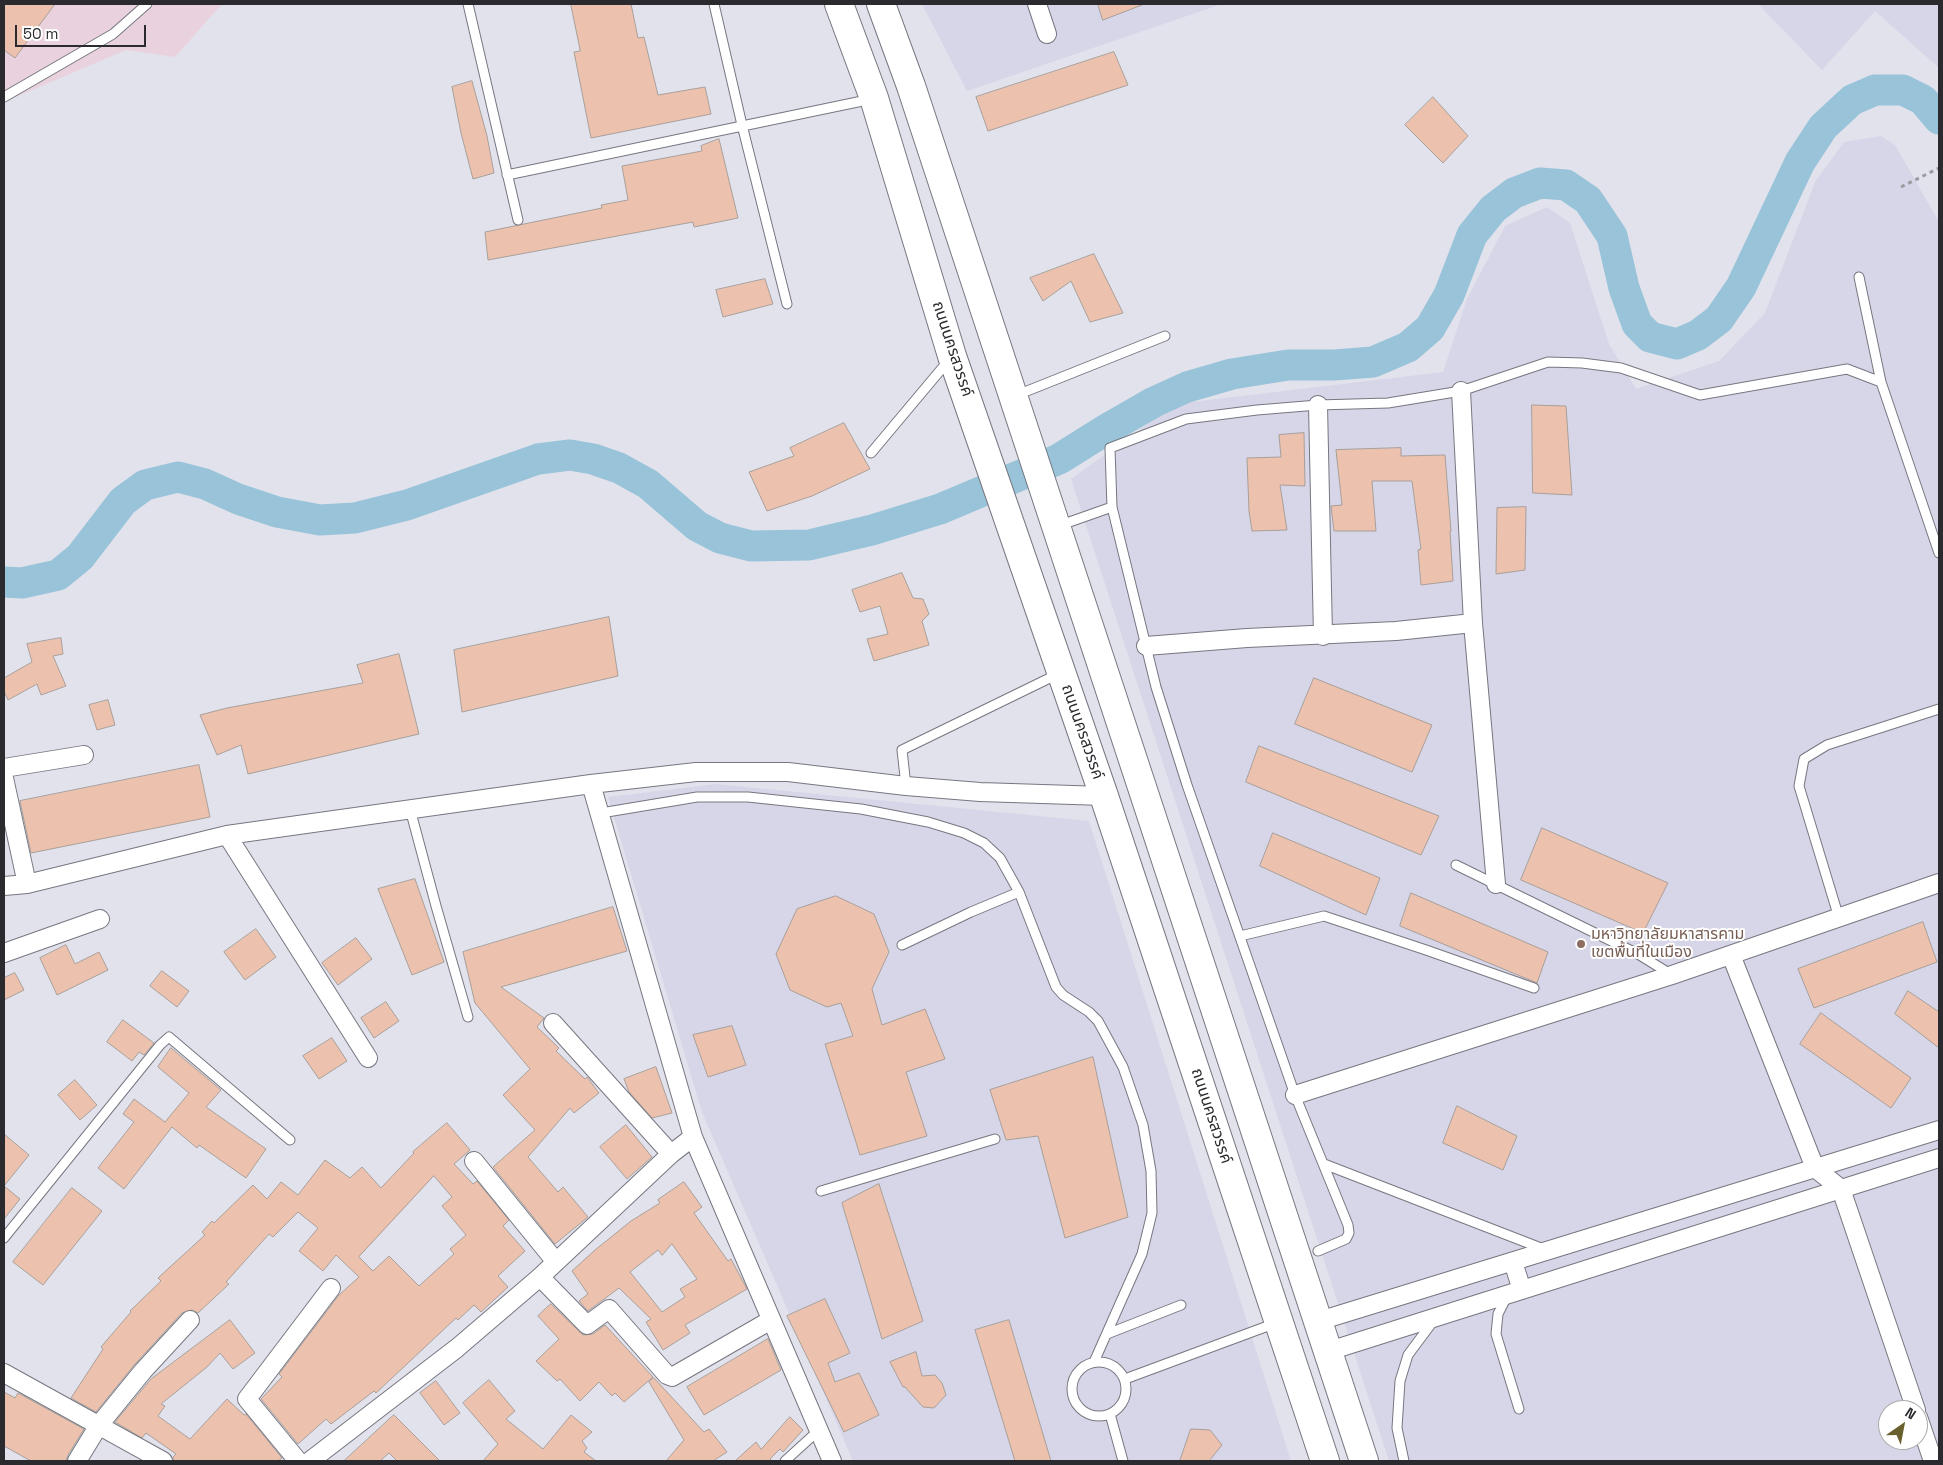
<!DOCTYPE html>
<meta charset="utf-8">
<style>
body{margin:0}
#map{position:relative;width:1943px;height:1465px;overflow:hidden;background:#e1e2ec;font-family:"Space Grotesk",sans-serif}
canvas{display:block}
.frame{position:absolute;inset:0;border:5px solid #2b2b2f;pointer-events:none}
.north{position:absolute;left:1878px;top:1400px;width:50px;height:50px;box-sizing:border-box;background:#fff;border:1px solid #aaaaac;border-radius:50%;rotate:33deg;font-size:14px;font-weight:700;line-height:20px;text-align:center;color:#2b2b2f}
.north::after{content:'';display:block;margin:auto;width:18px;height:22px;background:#69602d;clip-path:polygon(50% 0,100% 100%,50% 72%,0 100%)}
.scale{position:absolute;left:15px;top:25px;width:131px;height:22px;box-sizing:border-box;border:2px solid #2b2b2f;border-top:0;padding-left:6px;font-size:15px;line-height:18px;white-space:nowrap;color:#2b2b2f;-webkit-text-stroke:4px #fff;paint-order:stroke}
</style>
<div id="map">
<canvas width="1943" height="1465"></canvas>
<div class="frame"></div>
<div class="north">N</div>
<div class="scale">50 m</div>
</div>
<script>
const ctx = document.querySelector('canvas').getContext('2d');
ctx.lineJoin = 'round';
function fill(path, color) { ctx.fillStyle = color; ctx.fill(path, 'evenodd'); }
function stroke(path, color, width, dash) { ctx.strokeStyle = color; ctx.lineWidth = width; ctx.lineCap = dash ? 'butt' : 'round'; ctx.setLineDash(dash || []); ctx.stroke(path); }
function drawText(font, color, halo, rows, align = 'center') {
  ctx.font = font + ' "Space Grotesk","Noto Sans Thai",sans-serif'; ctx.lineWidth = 4; ctx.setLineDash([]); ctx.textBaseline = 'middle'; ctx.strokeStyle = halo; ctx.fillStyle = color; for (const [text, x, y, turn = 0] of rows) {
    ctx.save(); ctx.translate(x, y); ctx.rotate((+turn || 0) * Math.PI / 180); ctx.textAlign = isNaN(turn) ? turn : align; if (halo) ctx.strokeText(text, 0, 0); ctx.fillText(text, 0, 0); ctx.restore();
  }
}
fill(new Path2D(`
 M4 4H222L175 57 126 50 4 102Z`), '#e9d2dd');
fill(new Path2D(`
 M922 4H1222L967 91Z
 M1758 4H1939V68L1875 11 1822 70Z
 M1881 136 1895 145 1939 222V1461H1389L1071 479 1175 404 1443 372 1467 299 1505 226 1547 207 1570 223 1609 344 1636 389 1719 361 1765 313 1815 182 1844 142ZM1888 1410H1918V1440H1888Z
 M716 784 1089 821 1291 1461H853L702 1112 608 797Z`), '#d6d6e8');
stroke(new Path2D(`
 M4 582 22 583 58 575 80 557 123 501 145 485 178 477 205 484 238 499 277 512 320 520 355 518 407 505 538 459 570 455 593 459 619 468 648 484 697 526 720 538 751 546 809 545 872 530 940 509 1059 459 1107 429 1154 402 1187 387 1232 374 1288 365H1334L1373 362 1408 347 1430 328 1449 295 1472 235 1493 209 1514 193 1540 183 1566 185 1588 200 1612 236 1624 288 1637 324 1650 337 1677 344 1698 335 1719 319 1741 287 1800 162 1823 127 1852 100 1875 90H1903L1923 100 1939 119`), '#98c3d9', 31);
const building = new Path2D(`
 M4 4H55L15 58 4 50Z
 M571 4H631L638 38 644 37 658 95 705 87 711 114 591 138 574 52 580 51Z
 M1098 4H1142V5L1103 20Z
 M1114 52 1128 85 988 131 976 97Z
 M472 81 487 136 494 173 473 179 461 133 452 87Z
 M1433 97 1468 136 1443 163 1405 125Z
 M719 139 738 218 694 227 693 222 488 260 485 232 602 208 601 205 628 200 622 166 702 151 701 146Z
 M1094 254 1123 313 1090 322 1071 281 1043 301 1030 278Z
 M765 279 773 304 723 317 716 290Z
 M1532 405 1566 406 1572 495 1533 493Z
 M844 423 870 469 812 496 767 511 749 472 794 456 790 448Z
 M1304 433 1305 486 1280 485 1287 530 1252 531 1249 511 1247 458 1281 457 1279 435Z
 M1401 448V456L1445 455 1451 531H1450L1453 581 1421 585 1418 550 1421 549 1412 481H1372L1376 531H1334L1331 506 1342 505 1336 450Z
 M1526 507 1525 570 1496 574 1497 508Z
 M902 573 913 598 923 599 929 614 922 621 929 645 874 661 867 639 888 634 880 606 860 612 852 590Z
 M609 617 618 676 462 712 454 650Z
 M61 638 63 654 53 656 66 686 41 695 37 684 8 700 4 691V678L32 662 27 644Z
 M399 654 419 734 248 774 241 745 217 755 200 715 227 708 363 683 357 665Z
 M1314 678 1432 725 1412 772 1295 724Z
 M108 700 115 725 97 730 89 705Z
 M1259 746 1439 816 1421 855 1246 782Z
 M199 765 210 817 31 853 20 801Z
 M1542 828 1668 883 1643 933 1521 880Z
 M1273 833 1380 878 1366 915 1260 866Z
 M415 879 444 962 412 975 378 889Z
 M1411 893 1548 952 1537 983 1400 926Z
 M836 896 874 914 889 952 872 989 882 1025 925 1009 945 1059 906 1072 927 1136 860 1155 825 1044 853 1036 841 1003 827 1007 790 990 776 954 797 909Z
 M613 907 627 951 501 987 544 1018 537 1027 559 1048 556 1051 585 1079 587 1077 599 1093 574 1113 570 1108 528 1157 558 1192 563 1187 588 1217 555 1244 493 1167 535 1130 503 1095 530 1069 475 1003 463 952Z
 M1923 922 1937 962 1814 1008 1798 969Z
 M256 929 276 957 245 980 224 952Z
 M356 938 372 959 338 985 322 963Z
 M66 945 75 964 99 952 108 970 57 995 40 958Z
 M162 971 189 991 177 1007 150 986Z
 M15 973 24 990 4 1000V978Z
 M1908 991 1939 1012V1048L1895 1014Z
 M386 1002 399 1021 374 1038 361 1018Z
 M1821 1013 1911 1078 1891 1108 1800 1044Z
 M123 1020 154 1043 144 1055 139 1052 132 1061 107 1042Z
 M732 1026 746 1065 708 1077 693 1035Z
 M332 1038 347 1061 319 1079 303 1056Z
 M171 1048 221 1090 206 1107 266 1149 246 1178 199 1145 197 1148 172 1127 124 1189 98 1168 134 1122 123 1114 134 1099 165 1122 189 1093 158 1067Z
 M1093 1057 1128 1217 1065 1238 1038 1136 1006 1140 990 1090Z
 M656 1067 672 1113 652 1118 629 1092 624 1079Z
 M75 1080 97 1105 80 1120 58 1095Z
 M1457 1106 1517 1136 1503 1170 1443 1143Z
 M447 1123 470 1150 454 1164 473 1184 477 1181 509 1220 503 1226 525 1251 498 1276 508 1287 481 1312 474 1305 458 1320 456 1318 376 1393 374 1391 331 1424 326 1419 298 1444 261 1399 282 1377 279 1374 339 1295 359 1277 336 1255 323 1271 299 1251 318 1228 298 1212 273 1237 269 1234 226 1282 229 1284 198 1313 192 1310 182 1313 135 1364 96 1412 71 1398 103 1349 101 1347 131 1312 130 1311 161 1281 158 1278 205 1235 202 1232 212 1221 214 1223 253 1185 267 1199 281 1182 298 1195 325 1160 350 1178 362 1167 381 1188 414 1153 413 1152ZM434 1176 452 1197 442 1206 466 1235 450 1249 454 1254 419 1286 389 1256 373 1271 359 1257Z
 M626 1125 652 1157 627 1179 600 1147Z
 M4 1134 29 1155 4 1186Z
 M684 1182 702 1207 694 1213 728 1261 731 1259 747 1289 685 1325 690 1333 663 1350 646 1322 651 1319 619 1288 588 1311 579 1301 588 1294 572 1271 595 1250 631 1221 660 1203 658 1200ZM672 1244 697 1279 680 1289 685 1297 662 1312 630 1272 658 1250 662 1255Z
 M879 1184 923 1321 882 1339 842 1203Z
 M4 1186 20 1199 4 1219Z
 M72 1188 102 1211 43 1285 13 1262Z
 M825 1299 850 1353 828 1363 835 1382 859 1373 879 1415 844 1432 787 1316Z
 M551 1304 583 1335 593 1334 605 1325 653 1377 624 1402 615 1393 612 1396 599 1382 580 1401 560 1379 557 1381 536 1361 559 1339 538 1316Z
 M230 1320 255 1353 233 1369 220 1353 207 1367 161 1404 165 1406 158 1416 190 1439 227 1399 244 1415 246 1414 282 1458 278 1461H174L173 1457 176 1454 146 1433 142 1438 115 1422 151 1379Z
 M1009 1320 1051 1461H1015L975 1330Z
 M768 1339 781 1370 704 1415 687 1387Z
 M916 1352 922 1376 935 1375 942 1383 946 1395 934 1408 923 1407 905 1387H903L890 1362Z
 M654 1378 704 1432 709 1429 727 1452 713 1461H666L684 1440 649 1382Z
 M489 1380 515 1411 506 1419 543 1449 571 1415 592 1432 582 1441 587 1448 584 1452 596 1461H483L498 1444 463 1403Z
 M436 1381 460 1413 444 1425 420 1393Z
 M4 1392 15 1398 18 1393 84 1429 68 1455 66 1461H31L4 1446Z
 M394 1415 440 1461H397L389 1453 380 1461H344Z
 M790 1417 803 1430 783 1452 780 1449 770 1459 772 1461H735L756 1442 761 1449Z
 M1191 1429 1210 1430 1222 1445 1209 1461H1180Z`);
fill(building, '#ecc2ae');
stroke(building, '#a99f9a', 1);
const lane = new Path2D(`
 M468 4 518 220
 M714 4 742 125 787 304
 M4 97 113 34 147 4
 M507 175 872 99
 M1859 277 1881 382
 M1017 395 1165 336
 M871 453 949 360
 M1112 507 1156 687 1187 785 1295 1095 1348 1225 1349 1233 1346 1239 1318 1251
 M1058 526 1112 507 1110 448 1186 419 1257 410 1318 405 1388 403 1461 391 1548 362 1582 363 1621 368 1700 395 1847 369 1881 382 1939 553
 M906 786 902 750 1058 674
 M410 809 436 906 468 1017
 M601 813 697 797H748L861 809 928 822 964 833 984 843 1000 858 1019 892 1056 987 1063 995 1089 1012 1098 1021 1123 1067 1143 1125 1151 1171 1152 1213 1142 1254 1094 1362
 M1456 865 1638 954 1672 975
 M1839 918 1799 786 1804 759 1827 745 1939 709
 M1240 936 1324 916 1426 950 1534 988
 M902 945 971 912 1019 892
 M1324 1164 1546 1250
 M821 1191 995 1139
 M4 1238 160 1045 169 1037 290 1140
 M1507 1296 1498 1314 1496 1334 1519 1409
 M1107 1334 1181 1305
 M1072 1389a27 27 0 1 1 54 0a27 27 0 1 1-54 0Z
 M1125 1379 1276 1323
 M1110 1414 1123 1461
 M785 1461 819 1430
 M1404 1461 1397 1428 1400 1381 1408 1355 1434 1320`);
const street = new Path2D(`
 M1037 4 1047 34
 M1318 405 1323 636
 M1473 623 1496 884
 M1146 646 1247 638 1396 631 1473 623 1461 391
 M4 768 84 755
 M4 778 27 884
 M591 784 693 1137
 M227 835 368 1058
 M4 886 27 884 227 835 591 784 696 772H788L906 786 980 792 1104 796
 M4 953 100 919
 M1731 955 1815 1168 1841 1189 1916 1410
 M553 1023 671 1154
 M1295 1095 1672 975 1939 883
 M474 1161 556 1262
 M1513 1262 1522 1290
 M540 1277 587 1325 609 1309 667 1375 672 1377 771 1320
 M1319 1321 1939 1130
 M1329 1351 1939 1158
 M4 1373 163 1461
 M1918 1417 1933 1461
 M77 1461 99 1425 143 1371 190 1320
 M298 1461 247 1399 331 1288
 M310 1461 457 1348 540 1277 671 1154 693 1137 832 1461`);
const primary = new Path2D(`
 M839 4 874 98 952 356 1104 796 1325 1461
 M881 4 911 86 1364 1461`);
stroke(lane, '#767780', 11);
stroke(street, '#767780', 20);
stroke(primary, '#767780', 30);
stroke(new Path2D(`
 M1901 187 1939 168`), '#9a9aa2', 3, [4, 4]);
stroke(lane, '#fff', 9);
stroke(street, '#fff', 18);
stroke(primary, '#fff', 28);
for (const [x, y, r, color] of [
 [1581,944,5,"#8d6e63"]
]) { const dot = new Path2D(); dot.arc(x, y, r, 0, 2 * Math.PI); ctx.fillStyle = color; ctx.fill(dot); stroke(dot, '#fff', 2); }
drawText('16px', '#2b2b2f', '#fff', [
 ["ถนนนครสวรรค์",952,349,72],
 ["ถนนนครสวรรค์",1082,732,71],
 ["ถนนนครสวรรค์",1211,1116,72]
]);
drawText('16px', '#785e54', '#fff', [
 ["มหาวิทยาลัยมหาสารคาม",1591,935],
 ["เขตพื้นที่ในเมือง",1591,953]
], 'left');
</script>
